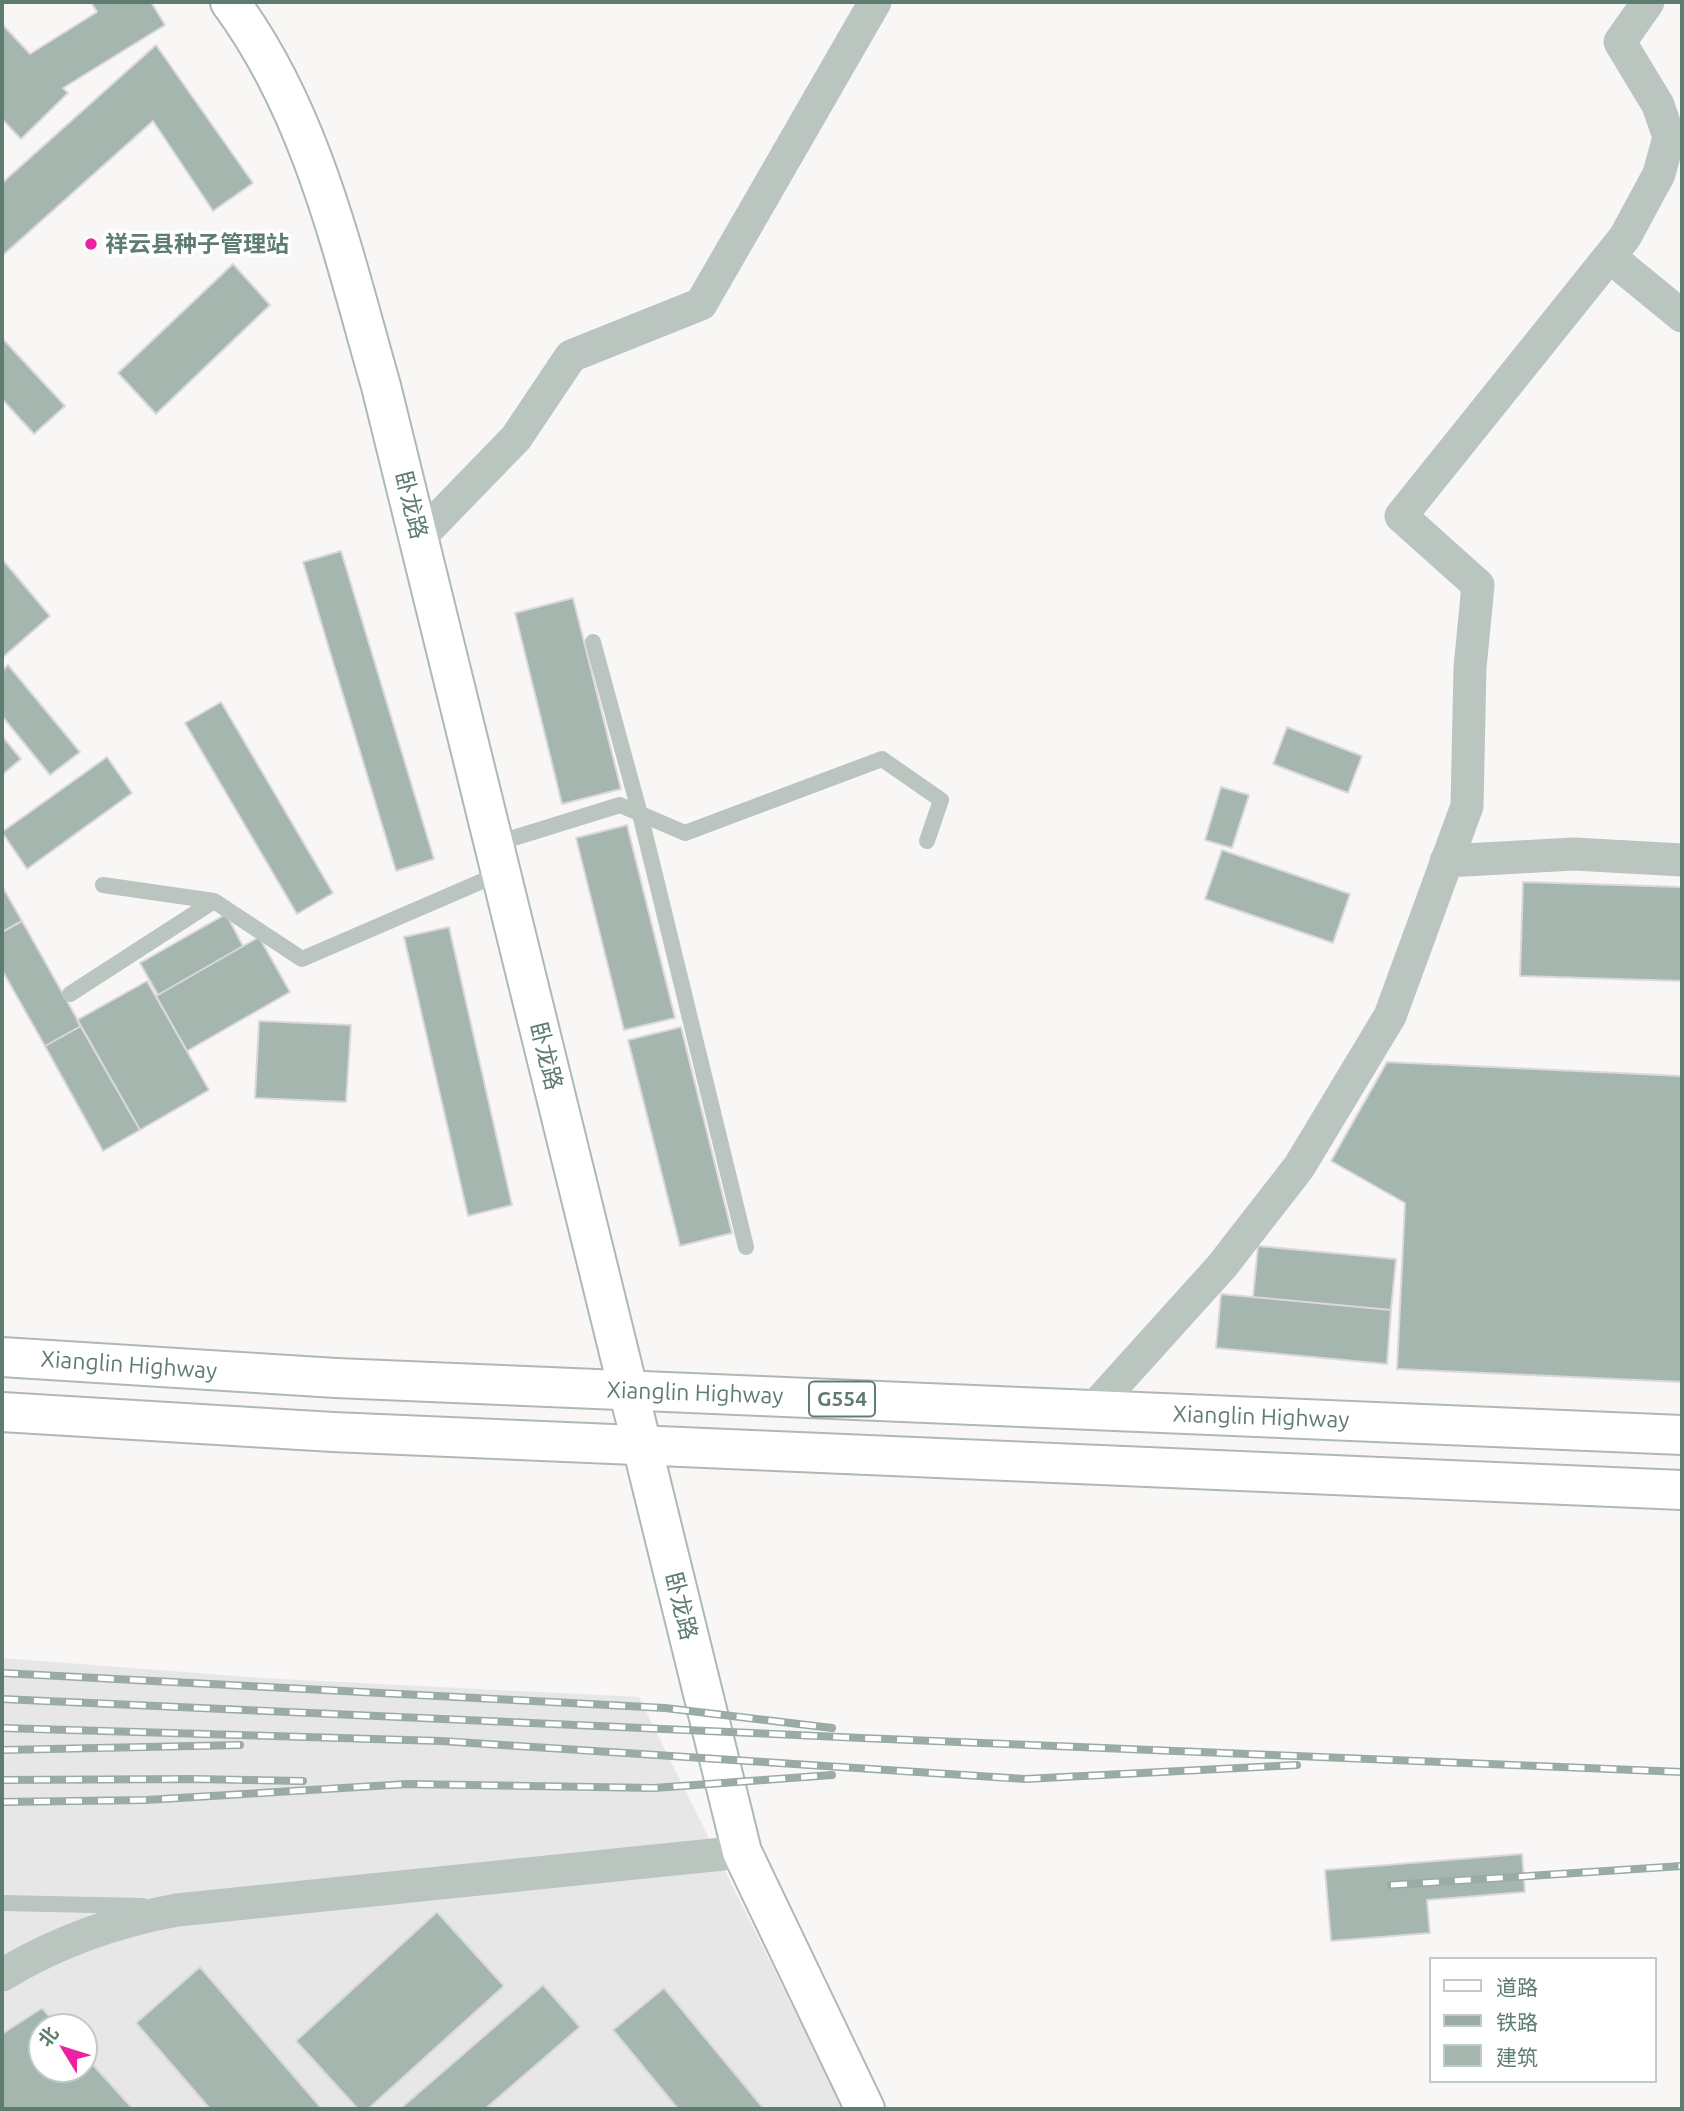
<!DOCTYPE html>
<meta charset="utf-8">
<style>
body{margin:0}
#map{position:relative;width:1684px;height:2111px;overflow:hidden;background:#f9f6f6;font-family:Ubuntu,"Noto Sans SC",sans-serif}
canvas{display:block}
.frame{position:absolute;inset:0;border:4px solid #5e7d70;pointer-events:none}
.legend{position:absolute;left:1429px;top:1957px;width:228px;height:126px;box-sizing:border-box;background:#fff;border:2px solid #bfcbc6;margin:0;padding:9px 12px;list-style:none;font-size:21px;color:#5e7d70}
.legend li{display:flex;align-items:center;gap:14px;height:35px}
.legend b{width:35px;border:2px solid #bfcbc6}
.north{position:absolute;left:28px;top:2013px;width:70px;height:70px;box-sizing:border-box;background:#fff;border:2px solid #bfcbc6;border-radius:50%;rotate:308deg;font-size:19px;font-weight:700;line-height:28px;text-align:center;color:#5e7d70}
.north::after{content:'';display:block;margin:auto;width:24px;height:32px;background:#ed22a2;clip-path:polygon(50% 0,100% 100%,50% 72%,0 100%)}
</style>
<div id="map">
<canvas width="1684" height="2111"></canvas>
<div class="frame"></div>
<ul class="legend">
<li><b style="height:9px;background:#fff"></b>道路</li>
<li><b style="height:9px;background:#9aaba4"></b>铁路</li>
<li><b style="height:19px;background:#a5b6af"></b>建筑</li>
</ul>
<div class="north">北</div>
</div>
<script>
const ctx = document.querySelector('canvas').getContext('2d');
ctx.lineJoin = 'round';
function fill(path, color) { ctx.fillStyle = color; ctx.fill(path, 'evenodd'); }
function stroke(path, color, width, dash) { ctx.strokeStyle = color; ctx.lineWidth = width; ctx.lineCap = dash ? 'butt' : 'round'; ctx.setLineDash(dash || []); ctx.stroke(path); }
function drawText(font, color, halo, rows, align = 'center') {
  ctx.font = font + ' Ubuntu,"Noto Sans SC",sans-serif'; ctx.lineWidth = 7; ctx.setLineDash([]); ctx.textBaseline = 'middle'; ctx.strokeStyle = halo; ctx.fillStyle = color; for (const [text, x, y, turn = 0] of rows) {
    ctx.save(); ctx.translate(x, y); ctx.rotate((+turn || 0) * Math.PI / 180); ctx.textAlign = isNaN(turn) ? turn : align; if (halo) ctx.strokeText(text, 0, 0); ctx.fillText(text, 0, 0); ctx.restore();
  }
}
fill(new Path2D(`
 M2 1658 262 1678 639 1697 843 2109H2ZM42 2027H84V2069H42Z`), '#e6e7e6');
const building = new Path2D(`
 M91 2H151L165 25 63 88 68 93 21 139 2 119V24L30 54 97 12Z
 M156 45 253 183 213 211 153 121 2 256V183Z
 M233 264 270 305 156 414 118 373Z
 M2 338 65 406 34 434 2 399Z
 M341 551 434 859 396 871 303 562Z
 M2 559 50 616 2 658Z
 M573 598 621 789 562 804 515 613Z
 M8 665 80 752 50 775 2 716V671Z
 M221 702 333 893 297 914 185 723Z
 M1287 727 1362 756 1348 793 1273 764Z
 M2 736 21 759 2 775Z
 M107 757 132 793 27 869 2 832Z
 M1221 787 1249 795 1232 848 1205 840Z
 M627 825 675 1018 624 1030 576 838Z
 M1222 850 1350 894 1333 943 1205 899Z
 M1523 882 1682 887V981L1520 976Z
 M2 886 22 921 2 932Z
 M226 914 243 946 158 995 140 963Z
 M22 921 81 1026 45 1046 2 970V932Z
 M449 927 512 1205 468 1216 404 937Z
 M259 937 290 992 187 1051 156 996Z
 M147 981 209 1090 140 1130 77 1020Z
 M259 1021 351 1025 346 1102 255 1098Z
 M81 1026 140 1130 103 1151 45 1046Z
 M681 1027 732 1233 680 1246 628 1040Z
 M1387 1062 1682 1076V1382L1397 1369 1405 1203 1331 1161Z
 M1258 1246 1396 1259 1391 1310 1253 1297Z
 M1221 1294 1391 1310 1387 1364 1216 1348Z
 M1522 1854 1525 1892 1427 1900 1430 1933 1331 1941 1325 1870Z
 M437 1912 504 1986 368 2109H358L296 2041Z
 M200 1967 322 2109H210L136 2023Z
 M543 1985 580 2027 485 2109H400Z
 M664 1988 764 2109H678L613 2030Z
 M42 2008 59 2027H42V2069H84V2055L133 2109H2V2034Z`);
fill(building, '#a5b6af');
stroke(building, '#dad8d8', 2);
const secondary = new Path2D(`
 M230 2C313 114 343 254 381 386L742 1852 865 2109`);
const highway = new Path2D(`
 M2 1357 336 1378 1682 1435
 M2 1412 333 1432 1682 1490`);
stroke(secondary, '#acbab4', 42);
stroke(highway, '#aeb9b4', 42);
stroke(new Path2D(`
 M593 642 640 814 746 1247
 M494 844 620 805 685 833 882 759 941 800 927 841
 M103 885 214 901 302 959 501 873
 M70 994 214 901
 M2 1903 143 1906`), '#bac5c0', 16);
stroke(new Path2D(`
 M1610 257 1682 316
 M419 538 516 438 571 356 701 304 875 2
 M1446 861 1574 854 1682 860
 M1092 1410 1222 1266 1299 1167 1390 1016 1467 806 1470 668 1478 585 1401 516 1625 237 1659 174 1669 137 1658 105 1620 42 1648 2
 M2 1975C55 1943 116 1921 177 1910L742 1852`), '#bac5c0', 33);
stroke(secondary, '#fff', 38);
stroke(highway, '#fff', 38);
const rail = new Path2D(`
 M2 1673 665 1708 832 1728
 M2 1699 862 1738 1682 1772
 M2 1728 441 1741 1025 1779 1297 1765
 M2 1750 240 1745
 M2 1780 193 1779 303 1781
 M2 1802 146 1800 408 1784 654 1788 832 1775
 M1391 1885 1682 1866`);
stroke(rail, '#9aaba4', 8);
stroke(rail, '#fff', 5, [16]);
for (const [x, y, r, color] of [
 [91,244,7,"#ed22a2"]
]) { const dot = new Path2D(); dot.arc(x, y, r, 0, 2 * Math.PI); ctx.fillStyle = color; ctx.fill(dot); stroke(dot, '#fff', 2.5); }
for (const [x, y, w] of [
 [842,1399,66]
]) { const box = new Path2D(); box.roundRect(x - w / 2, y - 17.5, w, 35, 5); ctx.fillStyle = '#fff'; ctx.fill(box); stroke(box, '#5e7d70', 2); }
drawText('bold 21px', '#5e7d70', null, [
 ["G554",842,1399]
]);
drawText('bold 23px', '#5e7d70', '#fff', [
 ["祥云县种子管理站",105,244]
], 'left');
drawText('23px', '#5e7d70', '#fff', [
 ["卧龙路",411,505,76],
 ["卧龙路",546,1056,76],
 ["Xianglin Highway",129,1365,4],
 ["Xianglin Highway",695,1393,2],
 ["Xianglin Highway",1261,1417,2],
 ["卧龙路",681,1606,76]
]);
</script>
